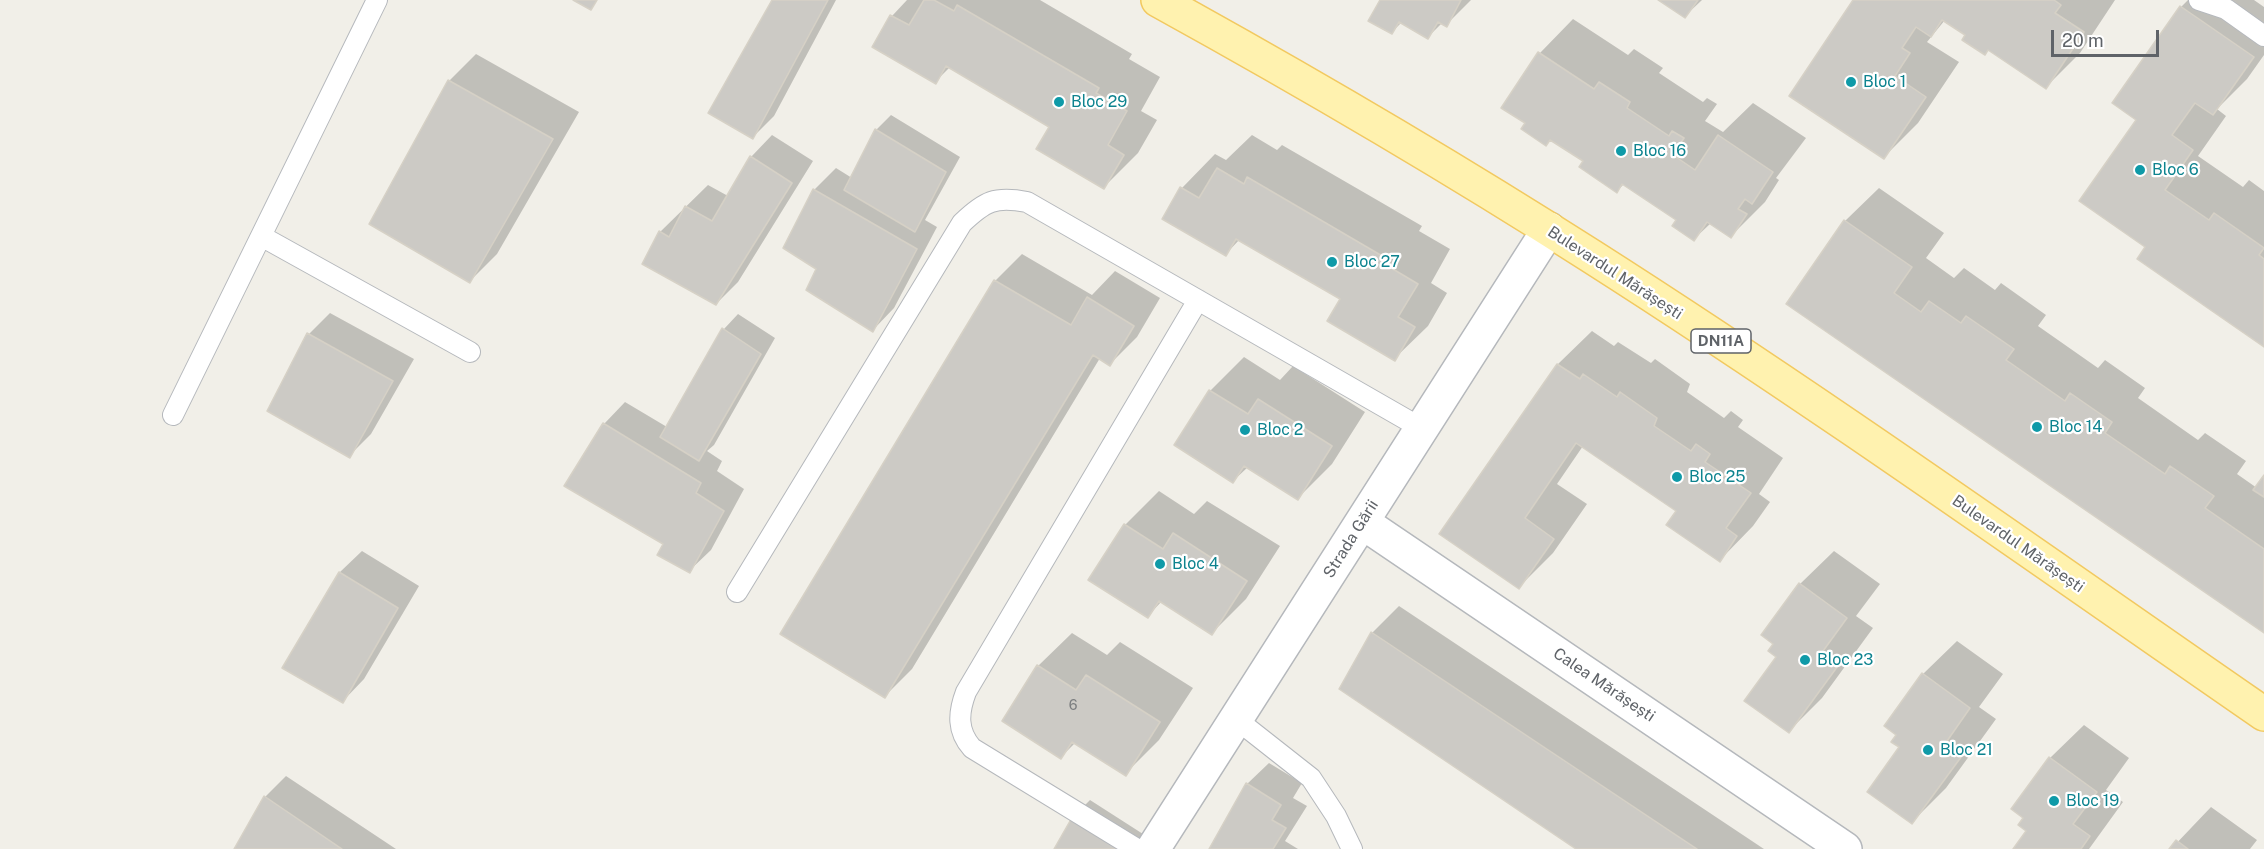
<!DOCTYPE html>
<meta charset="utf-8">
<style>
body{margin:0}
#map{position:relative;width:2264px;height:849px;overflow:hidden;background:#f1efe8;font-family:"Public Sans",sans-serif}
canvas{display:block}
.scale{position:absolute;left:2051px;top:30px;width:108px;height:27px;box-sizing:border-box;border:3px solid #5f6368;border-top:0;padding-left:8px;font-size:18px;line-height:21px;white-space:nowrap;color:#5f6368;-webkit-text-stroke:4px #fff;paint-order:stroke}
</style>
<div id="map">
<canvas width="2264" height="849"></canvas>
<div class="scale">20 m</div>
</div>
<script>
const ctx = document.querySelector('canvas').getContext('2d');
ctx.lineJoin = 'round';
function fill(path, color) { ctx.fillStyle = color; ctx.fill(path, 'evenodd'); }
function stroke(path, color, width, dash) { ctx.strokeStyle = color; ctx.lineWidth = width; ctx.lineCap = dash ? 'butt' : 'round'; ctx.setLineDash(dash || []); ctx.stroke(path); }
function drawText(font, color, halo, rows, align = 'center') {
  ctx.font = font + ' "Public Sans",sans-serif'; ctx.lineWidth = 4.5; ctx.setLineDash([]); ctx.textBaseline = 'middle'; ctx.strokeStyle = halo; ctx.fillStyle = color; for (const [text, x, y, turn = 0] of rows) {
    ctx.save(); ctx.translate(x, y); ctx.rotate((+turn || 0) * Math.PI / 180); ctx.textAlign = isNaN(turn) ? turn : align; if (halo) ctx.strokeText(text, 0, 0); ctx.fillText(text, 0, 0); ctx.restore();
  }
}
fill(new Path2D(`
 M773 0H836L774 116 753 137Z
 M907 0H1040L1132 54 1129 59 1160 77 1141 111 1157 120 1138 153 1104 187 1052 126 950 67 935 82 874 46 892 16Z
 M1382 0H1471L1446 25 1442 23 1428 37 1402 22 1392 32Z
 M1661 0H1702L1685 16Z
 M1855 0H2115L2080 53 2046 87 1945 20 1927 42 1959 62 1918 123 1884 157Z
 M2188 0H2254L2264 7V55L2247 79 2217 109 2226 116 2198 156 2243 187 2249 180 2264 191V345L2148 246 2138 119 2181 7Z
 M1573 19 1628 55 1634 49 1663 68 1659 73 1703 102 1707 98 1717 104 1705 121 1723 132 1753 103 1806 138 1776 178 1779 180 1765 202 1731 236 1711 223 1694 239 1679 220 1624 184 1617 191 1585 161 1551 139 1546 144 1527 123 1504 108 1540 53Z
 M476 54 579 112 497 254 470 281 449 81Z
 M891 115 960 157 925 220 937 227 894 308 873 330 818 269 814 190 836 168 852 178 876 130Z
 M772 135 813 161 738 282 716 304 660 232 708 185 728 196 751 157Z
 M1252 135 1277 150 1282 145 1422 226 1419 231 1450 249 1431 283 1447 293 1428 326 1394 359 1342 299 1240 239 1226 254 1164 218 1182 188 1215 154 1226 160Z
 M1879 188 1944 233 1926 258 1954 278 1964 268 1995 290 2001 283 2046 315 2038 326 2098 368 2105 360 2145 388 2138 398 2198 440 2205 433 2246 461 2237 474 2257 488 2264 477V631L1789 303 1845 221Z
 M1022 254 1092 295 1115 271 1160 298 1137 337 1110 364 1100 358 912 669 885 696 782 634 995 281Z
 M330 313 414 359 371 434 349 456 309 334Z
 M738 314 775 338 714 445 707 451 722 461 717 471 744 489 711 550 689 571 665 543 604 424 625 402 667 427 724 329Z
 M1592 331 1614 346 1618 342 1651 363 1655 359 1690 384 1687 392 1724 418 1731 411 1743 420 1738 427 1783 458 1759 494 1770 502 1753 526 1720 560 1678 510 1583 446 1557 484 1587 504 1553 553 1519 587 1441 534 1558 364Z
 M1244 357 1280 380 1293 366 1365 412 1332 464 1298 498 1248 467 1233 481 1210 391Z
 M1159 491 1194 514 1207 501 1280 546 1246 599 1212 633 1162 601 1148 616 1125 525Z
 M362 551 419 586 364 679 343 701 284 667 340 572Z
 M1834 551 1880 584 1856 616 1873 628 1822 698 1789 731 1778 657 1800 584Z
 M1399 606 1764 849H1579L1372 633Z
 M1072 633 1107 655 1120 642 1193 688 1159 740 1125 774 1075 743 1061 757 1038 666Z
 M1957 641 2003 674 1979 707 1996 719 1946 788 1912 822 1923 674Z
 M2084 725 2129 758 2106 790 2123 802 2089 849H2015L2028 831 2025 818 2050 758Z
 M1269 763 1302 783 1293 798 1307 806 1285 841 1298 849H1211L1247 784Z
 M286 776 396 849H236L265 797Z
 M1090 800 1143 834 1135 849H1056L1075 815Z
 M2211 807 2257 840 2250 849H2171Z`), '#0003');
const building = new Path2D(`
 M573 0H597L591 10Z
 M772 0H828L753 139 708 113Z
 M924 0H934L954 11 957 5 1099 88 1096 93 1127 111 1108 145 1124 155 1104 189 1036 149 1049 127 946 66 936 84 872 47 890 15 909 25Z
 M1380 0H1461L1447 27 1438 22 1428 39 1399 22 1392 34 1368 21Z
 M1658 0H1698L1685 18Z
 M1853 0H2054L2061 5 2055 13 2084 32 2046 89 1988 50 1985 55 1962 40 1965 35 1942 20 1931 37 1916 27 1902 48 1910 53 1895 76 1926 97 1884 159 1789 96Z
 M2180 6 2254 57 2213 115 2195 103 2172 135 2193 150 2165 190 2209 220 2214 213 2264 248 2259 255 2264 259V347L2137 259 2145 247 2079 201 2136 120 2112 103Z
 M1538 52 1594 89 1599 82 1630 102 1627 108 1669 136 1672 131 1684 138 1673 155 1695 170 1718 135 1773 172 1752 204 1745 199 1738 209 1747 214 1731 238 1707 222 1694 241 1672 226 1676 220 1622 184 1617 193 1579 167 1583 161 1550 140 1546 146 1521 129 1525 123 1501 108Z
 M448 80 553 139 470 283 369 224Z
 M875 129 946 172 915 232 844 190Z
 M750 156 792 183 716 305 642 264 659 231 669 237 685 206 712 221Z
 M1217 168 1244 184 1247 177 1389 260 1386 265 1418 284 1398 317 1415 327 1395 361 1327 321 1340 299 1236 239 1226 256 1162 219 1180 187 1199 198Z
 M813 189 917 249 873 332 806 290 816 269 783 248Z
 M1844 220 1912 267 1894 293 1921 312 1929 301 1961 323 1966 316 2014 349 2006 360 2065 401 2070 393 2112 422 2105 433 2165 474 2170 466 2214 496 2205 508 2264 549V633L1786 304Z
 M994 280 1071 325 1087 297 1134 326 1110 366 1093 355 885 698 780 634Z
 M722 328 761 354 699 461 660 437Z
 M307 333 393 381 350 458 267 411Z
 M1557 364 1580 379 1583 374 1617 397 1620 392 1657 418 1654 426 1691 451 1696 444 1710 454 1705 462 1751 493 1726 528 1737 536 1720 562 1666 525 1676 511 1576 443 1525 518 1554 539 1519 589 1439 534Z
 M1209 390 1248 414 1258 399 1332 446 1298 500 1244 466 1233 483 1174 445Z
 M603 423 701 483 696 493 724 511 690 573 657 555 663 544 564 486Z
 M2264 475V497L2253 490Z
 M1124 524 1163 549 1173 533 1247 581 1212 635 1159 601 1148 618 1088 580Z
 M339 572 398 608 343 703 282 668Z
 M1799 583 1847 618 1823 651 1840 663 1789 733 1744 701 1776 657 1768 651 1773 644 1761 635Z
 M1371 632 1697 849H1576L1339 689Z
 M1037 665 1076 690 1086 675 1160 722 1126 776 1072 742 1061 759 1002 721Z
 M1922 673 1970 708 1947 741 1964 753 1912 824 1867 792 1899 747 1891 742 1896 735 1884 726Z
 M2049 757 2097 792 2073 824 2090 836 2081 849H2013L2026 831 2018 825 2023 818 2011 809Z
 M1246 783 1281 805 1272 820 1286 828 1273 849H1209Z
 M264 796 342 849H234Z
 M1074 814 1129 849H1054Z
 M2176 840 2188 849H2169Z`);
fill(building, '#cccac5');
stroke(building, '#d6d1c6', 1.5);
const lane = new Path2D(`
 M2199 0 2226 9 2264 36
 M261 236 470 352
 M173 415 377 0
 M737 592 962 223C985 201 995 196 1027 202L1421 428
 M1236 719 1311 778 1336 816 1352 849
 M1137 849 972 748C957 731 958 713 966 692L1198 300`);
const street = new Path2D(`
 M1362 522 1845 849
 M1153 849 1549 229`);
const primary = new Path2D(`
 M1158 0C1305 81 1450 166 1591 256 1820 402 2041 560 2264 714`);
stroke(lane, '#b5b8bc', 22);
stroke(street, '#b5b8bc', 36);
stroke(primary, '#f2c960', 36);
stroke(lane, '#fff', 20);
stroke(street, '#fff', 33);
stroke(primary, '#fff2af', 33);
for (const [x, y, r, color] of [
 [1851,82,6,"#0f9aa8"],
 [1059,102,6,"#0f9aa8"],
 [1621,151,6,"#0f9aa8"],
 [2140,170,6,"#0f9aa8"],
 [1332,262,6,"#0f9aa8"],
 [2037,427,6,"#0f9aa8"],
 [1245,430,6,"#0f9aa8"],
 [1677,477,6,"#0f9aa8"],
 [1160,564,6,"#0f9aa8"],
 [1805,660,6,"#0f9aa8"],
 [1928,750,6,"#0f9aa8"],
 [2054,801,6,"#0f9aa8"]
]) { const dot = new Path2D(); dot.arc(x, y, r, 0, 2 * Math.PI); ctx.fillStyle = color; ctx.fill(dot); stroke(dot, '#fff', 2); }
drawText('14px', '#7a7d7f', null, [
 ["6",1073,706]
]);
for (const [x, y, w] of [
 [1721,341,60]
]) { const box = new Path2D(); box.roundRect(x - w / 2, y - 12, w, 24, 4.5); ctx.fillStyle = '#fff'; ctx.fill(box); stroke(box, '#5f6368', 1.5); }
drawText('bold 15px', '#5f6368', null, [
 ["DN11A",1721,341]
]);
drawText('16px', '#0d838f', '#fff', [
 ["Bloc 1",1863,82],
 ["Bloc 29",1071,102],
 ["Bloc 16",1633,151],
 ["Bloc 6",2152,170],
 ["Bloc 27",1344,262],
 ["Bloc 14",2049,427],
 ["Bloc 2",1257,430],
 ["Bloc 25",1689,477],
 ["Bloc 4",1172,564],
 ["Bloc 23",1817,660],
 ["Bloc 21",1940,750],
 ["Bloc 19",2066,801]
], 'left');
drawText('16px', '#5f6368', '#fff', [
 ["Bulevardul Mărășești",1615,273,33],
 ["Strada Gării",1351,539,-58],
 ["Bulevardul Mărășești",2018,544,35],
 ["Calea Mărășești",1604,685,34]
]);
</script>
